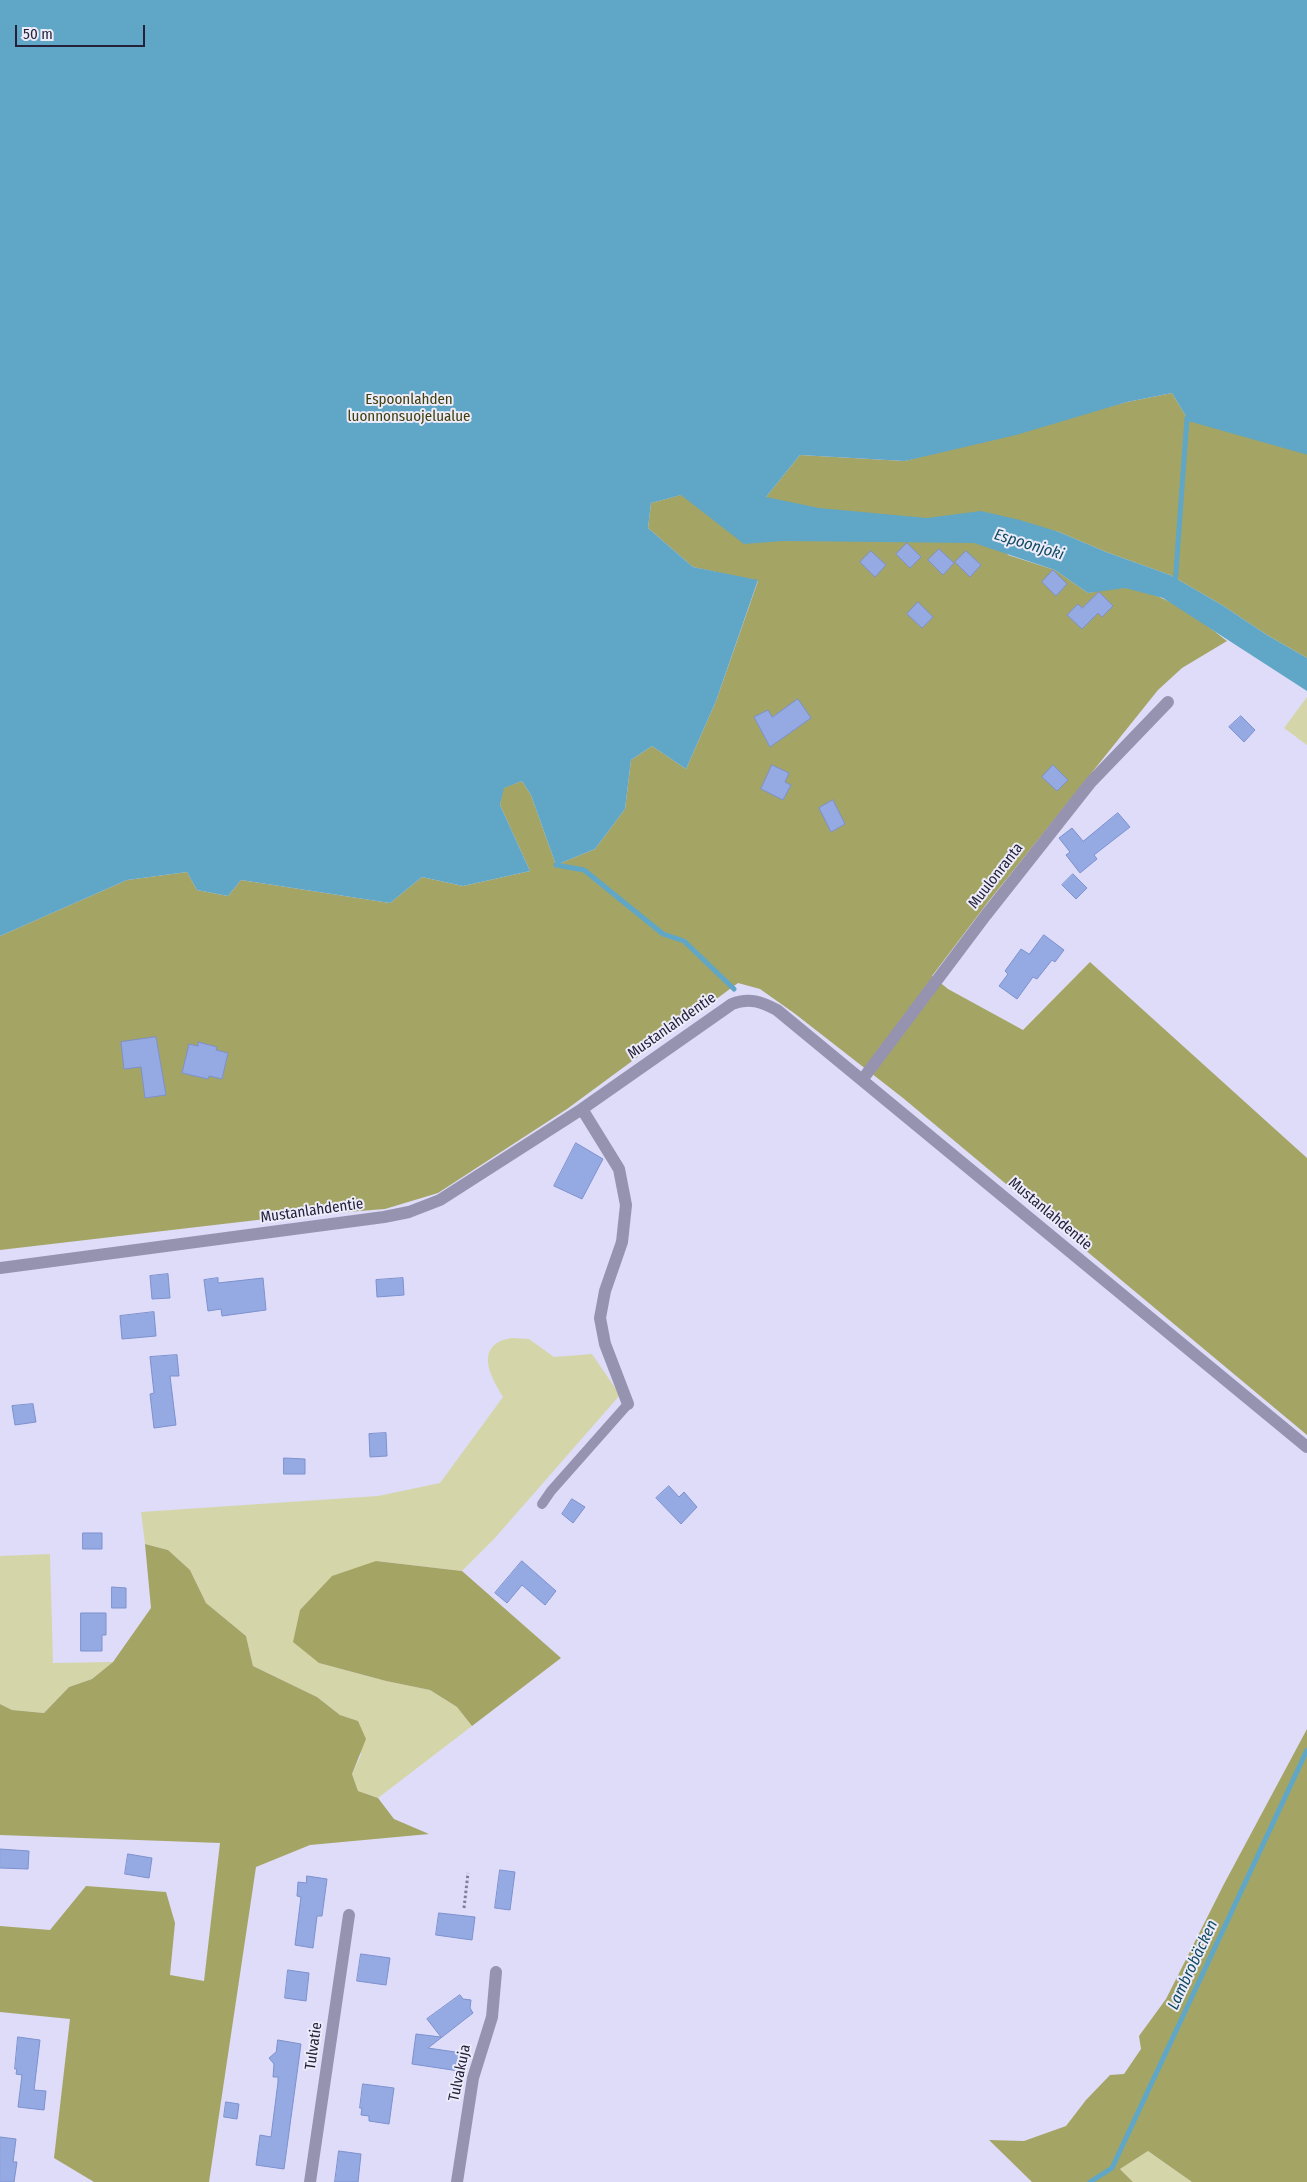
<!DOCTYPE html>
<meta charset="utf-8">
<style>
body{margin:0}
#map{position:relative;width:1307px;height:2182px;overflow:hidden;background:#dedcf8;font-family:"Fira Sans Condensed",sans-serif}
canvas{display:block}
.scale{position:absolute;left:15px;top:25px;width:130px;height:22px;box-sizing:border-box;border:2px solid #25213b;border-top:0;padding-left:6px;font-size:15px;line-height:18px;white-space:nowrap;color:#25213b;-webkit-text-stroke:4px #ecebf9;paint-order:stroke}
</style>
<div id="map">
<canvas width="1307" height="2182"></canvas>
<div class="scale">50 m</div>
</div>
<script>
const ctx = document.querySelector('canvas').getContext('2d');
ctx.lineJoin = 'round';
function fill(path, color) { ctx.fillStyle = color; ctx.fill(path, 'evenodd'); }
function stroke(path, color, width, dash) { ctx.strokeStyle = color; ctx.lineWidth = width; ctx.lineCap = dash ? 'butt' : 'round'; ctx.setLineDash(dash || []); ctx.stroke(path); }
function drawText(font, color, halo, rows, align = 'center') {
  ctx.font = font + ' "Fira Sans Condensed",sans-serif'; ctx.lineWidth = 4; ctx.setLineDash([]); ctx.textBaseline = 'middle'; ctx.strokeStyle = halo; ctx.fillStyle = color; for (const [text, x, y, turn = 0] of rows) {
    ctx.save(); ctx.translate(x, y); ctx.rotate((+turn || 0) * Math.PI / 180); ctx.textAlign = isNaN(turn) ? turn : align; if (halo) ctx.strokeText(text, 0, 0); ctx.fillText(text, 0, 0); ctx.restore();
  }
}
fill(new Path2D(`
 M1307 697V745L1284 728Z
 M512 1338 529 1339 554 1357 592 1354 620 1395 494 1539 462 1571 376 1561 319 1663 386 1681 430 1690 457 1707 472 1726 378 1798 358 1791 352 1774 361 1755 358 1721 340 1715 317 1697 253 1666 246 1636 206 1603 190 1570 168 1550 145 1544 141 1512 378 1496 440 1483 503 1397C495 1383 477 1356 497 1343 501 1340 507 1339 512 1338Z
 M50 1554 53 1663 113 1662 92 1679 69 1687 44 1713 12 1710 0 1704V1556Z
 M1148 2151 1192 2182H1133L1120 2169Z`), '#d4d6aa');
fill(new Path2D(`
 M1172 393 1187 418 1307 452V658L1267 635 1222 605 1170 575 1106 552 1059 532 981 512 1008 555 1055 570 1088 593C1100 591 1114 587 1126 588 1164 592 1198 618 1227 641L1182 668 1158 690 988 902 932 976 948 989 1023 1030 1090 962 1307 1158V1435L903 1098 794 1013 760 989 738 983 567 1109 438 1193 385 1209 283 1217 0 1250V936L127 880 187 872 197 890 228 896 241 880 390 903 422 877 463 886 530 871 500 805 503 788 522 781 531 795 556 865 595 849 625 809 631 760 652 746 686 769 716 701 758 581 693 567 648 528 651 503 699 490 766 497 800 455 905 461 1127 402Z
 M145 1544 168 1550 190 1570 206 1603 246 1636 253 1666 317 1697 340 1715 358 1721 366 1739 352 1774 358 1791 378 1798 394 1819 429 1834 310 1845 256 1867 209 2182H94L54 2158 70 2019 0 2012V1926L50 1930 86 1886 166 1892 175 1923 170 1975 204 1981 220 1843 0 1835V1704L12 1710 44 1713 69 1687 92 1679 113 1662 151 1608Z
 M376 1561 462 1571 561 1658 472 1726 457 1707 430 1690 386 1681 319 1663 293 1642 300 1610 332 1576Z
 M1307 1729V2182H1192L1148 2151 1120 2169 1133 2182H1032L989 2140 1024 2141 1066 2126 1086 2100 1110 2075 1124 2074 1141 2049 1139 2036 1166 1999 1224 1884Z`), '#a4a565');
fill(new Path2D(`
 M0 0H1307V452L1187 418 1172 393 1127 402 1016 435 905 461 800 455 766 497 819 508 927 518 981 511 1020 520 1059 532 1106 552 1170 575 1222 605 1267 635 1307 658V691L1163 598 1125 588 1088 593 1055 570 974 543 783 541 744 544 681 495 651 503 648 528 693 567 758 580 716 701 686 769 652 746 631 760 625 809 595 849 556 865 531 795 522 781 504 788 500 805 530 871 463 886 422 877 390 903 241 880 228 896 197 890 187 872 127 880 0 936Z`), '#60a6c6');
stroke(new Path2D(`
 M1175 585 1187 418 1307 452
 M556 865 584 870 663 934 684 941 734 989
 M1090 2182 1112 2168 1307 1750`), '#60a6c6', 5);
const building = new Path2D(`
 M907 543 921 557 910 568 896 554Z
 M939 549 954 563 943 575 928 560Z
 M871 551 886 565 875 577 860 562Z
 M966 551 981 565 970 577 955 562Z
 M1053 570 1067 584 1056 596 1042 582Z
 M1099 592 1113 606 1102 617 1098 613 1082 629 1067 615 1078 604 1082 608Z
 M918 602 933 617 922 628 907 614Z
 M798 699 811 718 770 747 754 717 768 710 772 717Z
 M1241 716 1255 730 1244 742 1229 727Z
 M772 765 789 773 785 782 791 785 783 800 761 789Z
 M1053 765 1068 780 1057 791 1042 777Z
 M833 800 845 824 831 832 819 808Z
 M1118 813 1130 827 1094 855 1097 859 1080 873 1066 855 1070 852 1059 838 1072 828 1083 841Z
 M1073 874 1087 888 1076 899 1062 885Z
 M1044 935 1064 950 1055 962 1052 960 1037 979 1033 977 1017 999 999 986 1008 974 1005 971 1021 949 1029 954Z
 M156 1037 166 1095 145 1098 141 1067 124 1069 121 1042Z
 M198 1042 217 1047 216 1050 228 1053 222 1079 209 1076 208 1079 182 1073 189 1044 198 1046Z
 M576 1143 603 1159 582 1199 554 1186Z
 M168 1274 170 1298 152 1299 150 1276Z
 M218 1278V1283L263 1278 266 1310 222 1316 221 1309 208 1311 204 1280Z
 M403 1278 404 1295 377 1297 376 1280Z
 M154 1312 156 1336 122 1339 120 1316Z
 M177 1355 179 1376H170L176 1425 154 1428 150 1394 154 1393 150 1357Z
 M33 1404 36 1422 15 1425 12 1406Z
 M386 1433 387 1456 370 1457 369 1434Z
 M284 1458 305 1459V1474H284Z
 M669 1486 679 1497 684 1492 697 1507 681 1524 656 1498Z
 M572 1499 585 1507 573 1523 562 1514Z
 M83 1533H102V1549H83Z
 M522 1561 556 1591 545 1605 522 1585 507 1603 495 1593Z
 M112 1587 126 1588V1608H112Z
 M81 1613H106V1635H102V1651H81Z
 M0 1849 29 1851 28 1869 0 1868Z
 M128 1854 152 1858 149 1878 125 1874Z
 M500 1870 515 1872 510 1910 495 1908Z
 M307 1876 327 1879 322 1916H317L313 1948 295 1945 301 1897 297 1896 298 1882 306 1883Z
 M439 1913 475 1917 472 1940 436 1935Z
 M361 1954 390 1958 386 1985 357 1981Z
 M288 1970 309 1973 306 2001 285 1998Z
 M460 1995 463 1999 471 2000 470 2008 473 2013 428 2048 462 2053 459 2071 412 2064 416 2034 441 2037 427 2019Z
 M18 2037 40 2040 34 2090 46 2091 44 2110 18 2107 22 2075 16 2074 17 2069H15Z
 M278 2040 301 2044 284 2169 256 2165 260 2135 271 2137 278 2082V2077H273L274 2064 269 2058 276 2052Z
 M363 2084 394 2088 389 2124 369 2121V2116L361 2115 362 2108H360Z
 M226 2102 239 2104 237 2119 224 2117Z
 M0 2137 16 2139 13 2162H17L14 2182H0Z
 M339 2151 361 2154 358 2182H335Z`);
fill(building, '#95a9e2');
stroke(building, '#7c91ce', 1);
stroke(new Path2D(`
 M464 1908 468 1873`), '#807d98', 3, [2.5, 2.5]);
stroke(new Path2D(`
 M542 1504 551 1491 628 1404`), '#9693b0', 10);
stroke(new Path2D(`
 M862 1080 986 915 1091 782 1168 702
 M582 1109 619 1169 626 1205 622 1242 605 1291 600 1318 605 1344 628 1404
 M0 1268 384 1217 409 1212 440 1200 582 1109 732 1004C749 997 762 1002 777 1010L1307 1447
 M310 2182 349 1915
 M457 2182 473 2078 492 2017 496 1972`), '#9693b0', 12);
drawText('15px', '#40400e', '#ecebf9', [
 ["Espoonlahden",409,400],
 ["luonnonsuojelualue",409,417]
]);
drawText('15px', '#25213b', '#ecebf9', [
 ["Muulonranta",996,876,-52],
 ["Mustanlahdentie",672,1026,-35],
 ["Mustanlahdentie",312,1211,-8],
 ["Mustanlahdentie",1050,1214,40],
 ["Tulvatie",314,2046,-82],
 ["Tulvakuja",460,2073,-78]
]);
drawText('italic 16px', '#114b62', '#ecebf9', [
 ["Espoonjoki",1029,545,17],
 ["Lambrobäcken",1193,1965,-65]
]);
</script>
